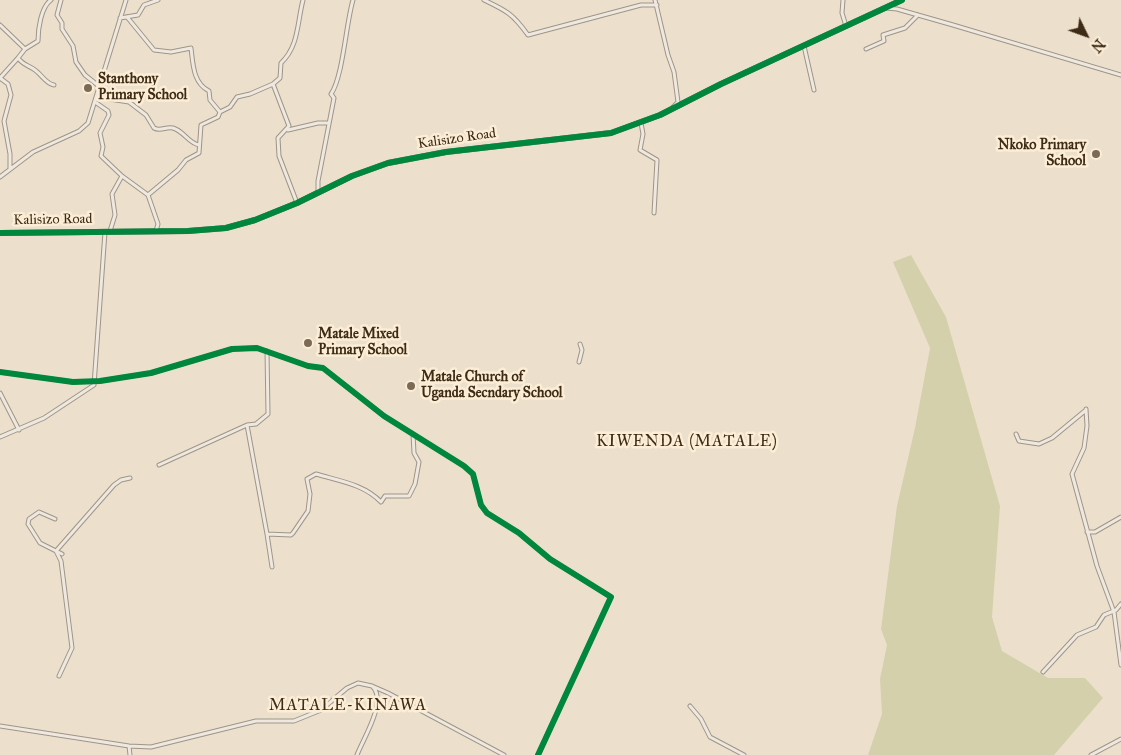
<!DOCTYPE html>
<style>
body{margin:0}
#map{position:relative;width:1121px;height:755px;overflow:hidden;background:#ece0cd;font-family:"IM FELL Great Primer",serif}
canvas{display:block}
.north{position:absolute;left:1061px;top:10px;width:50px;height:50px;-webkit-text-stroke:4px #fbedd6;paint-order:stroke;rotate:132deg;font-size:14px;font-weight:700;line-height:20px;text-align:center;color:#3e2b15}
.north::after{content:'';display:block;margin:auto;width:18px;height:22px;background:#3e2b15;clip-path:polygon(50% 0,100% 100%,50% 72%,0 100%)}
</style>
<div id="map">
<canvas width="1121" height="755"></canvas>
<div class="north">N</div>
</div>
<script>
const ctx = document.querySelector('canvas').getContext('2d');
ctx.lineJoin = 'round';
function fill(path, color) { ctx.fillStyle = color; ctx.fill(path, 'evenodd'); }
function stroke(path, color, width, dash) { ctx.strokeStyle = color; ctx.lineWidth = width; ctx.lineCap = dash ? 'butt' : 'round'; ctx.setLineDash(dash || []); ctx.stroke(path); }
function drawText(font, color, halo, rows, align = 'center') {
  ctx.font = font + ' "IM FELL Great Primer",serif'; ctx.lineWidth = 5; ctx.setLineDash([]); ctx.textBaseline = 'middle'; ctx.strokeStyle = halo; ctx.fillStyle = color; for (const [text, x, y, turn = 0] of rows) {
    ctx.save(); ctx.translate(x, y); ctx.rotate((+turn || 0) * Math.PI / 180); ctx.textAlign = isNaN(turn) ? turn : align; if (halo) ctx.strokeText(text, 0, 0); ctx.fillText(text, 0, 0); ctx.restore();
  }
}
fill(new Path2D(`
 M911 255 946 317 1000 506 992 617 1002 651 1048 678H1085L1103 698 1054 755H868L882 714 880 679 887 645 881 629 897 506 915 428 930 348 893 262Z`), '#d4d0ab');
const street = new Path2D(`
 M61 0 57 15 62 23V29L73 46 76 62 85 75 100 87
 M484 0C507 11 513 14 528 35L641 5H657
 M655 0 668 55 674 72 678 102 673 107
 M843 0 842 13 846 26
 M886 8 897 9 953 25 1121 75
 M127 17 154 50 171 52 191 48C193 64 193 83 209 91L210 100 220 112
 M120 18 138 15 144 5 158 0
 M0 25 25 49 18 58C23 65 28 65 35 70 42 75 46 84 54 85
 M804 46 814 90
 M25 49 38 41C38 29 41 7 51 0
 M866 49 884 41 883 35 905 28 918 15
 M0 78 8 84 11 95 4 121 10 154V168
 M0 78 18 58
 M273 84 280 78 281 63C299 46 297 23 303 0
 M96 97 129 102 146 115 154 128C161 132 166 126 173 128 184 131 188 143 199 145
 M95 102 108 111 109 115 100 133 103 147 101 156 122 176
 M641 123 643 134 640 150 657 160 654 213
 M288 130 318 123H329
 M0 177 33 152 79 131 88 123 126 0
 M318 192V181L334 98 331 94C343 77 346 23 353 0
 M110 231 115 215 112 194 122 176 148 195
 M156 231 158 224 148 195 178 170 186 160 199 153 201 125 218 117 220 112 230 107 237 97 250 94 273 84 289 126 278 138 279 156 297 203
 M579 362 582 350 580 344
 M0 372 73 382 100 381 151 373 232 349 257 348 308 366 323 368 384 416 464 466 473 474 481 505 487 513 519 533 550 559 611 597 538 755
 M0 393 19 430
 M1086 409 1087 426 1084 448 1072 474 1097 566 1114 612 1121 665
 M247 425 267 534
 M1016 434 1019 441 1039 444 1052 438 1086 410
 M0 437 44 418 94 385 105 232
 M159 465 247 425 256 424 268 414 267 351
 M55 519 39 512 29 519 28 524 40 543 62 554
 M1087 532H1095L1121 517
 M272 567 267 534 291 535 293 533 308 511 310 494 307 479 316 474C339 481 364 484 381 502L385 496H409L415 484 419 462 414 453 413 434
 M1043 672 1077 635 1096 627 1104 615 1116 610 1121 604
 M59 676 72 648 61 561 56 551 114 485 121 480 130 478
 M690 706 701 719 710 737 744 755
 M0 726 129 746 151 747 256 721H294L321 710 347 688 358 683 372 686 388 693 504 755
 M129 746 130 755
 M357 755C363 739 387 702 373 687
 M1091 755 1121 739`);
const secondary = new Path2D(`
 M0 233 188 231 226 228 255 220 297 203 352 176 388 163 446 152 611 133 660 115 721 84 902 0`);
stroke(street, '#9e9588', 5);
stroke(secondary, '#857c6f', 6);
stroke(street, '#efe8df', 3);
stroke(secondary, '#efe8df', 4.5);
stroke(new Path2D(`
 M0 233 188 231 226 228 255 220 297 203 352 176 388 163 446 152 611 133 660 115 721 84 902 0
 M0 372 73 382 100 381 151 373 232 349 257 348 308 366 323 368 384 416 464 466 473 474 481 505 487 513 519 533 550 559 611 597 538 755`), '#00873e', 6);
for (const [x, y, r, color] of [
 [88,88,5,"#7b6a55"],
 [1096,154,5,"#7b6a55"],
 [308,343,5,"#7b6a55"],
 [411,386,5,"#7b6a55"]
]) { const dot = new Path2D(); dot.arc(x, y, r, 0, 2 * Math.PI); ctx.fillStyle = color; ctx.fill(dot); stroke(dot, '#fbedd6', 2); }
drawText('bold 14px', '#3e2b15', '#fbedd6', [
 ["Stanthony",98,80],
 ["Primary School",98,96],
 ["Nkoko Primary",1086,146,"right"],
 ["School",1086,162,"right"],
 ["Matale Mixed",318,335],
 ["Primary School",318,351],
 ["Matale Church of",421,378],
 ["Uganda Secndary School",421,394]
], 'left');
drawText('14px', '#3e2b15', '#fbedd6', [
 ["Kalisizo Road",457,139,-8],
 ["Kalisizo Road",53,220,-1]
]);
ctx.letterSpacing = '1px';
drawText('16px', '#3e2b15', '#fbedd6', [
 ["KIWENDA (MATALE)",687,442],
 ["MATALE-KINAWA",348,706]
]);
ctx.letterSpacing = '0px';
</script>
